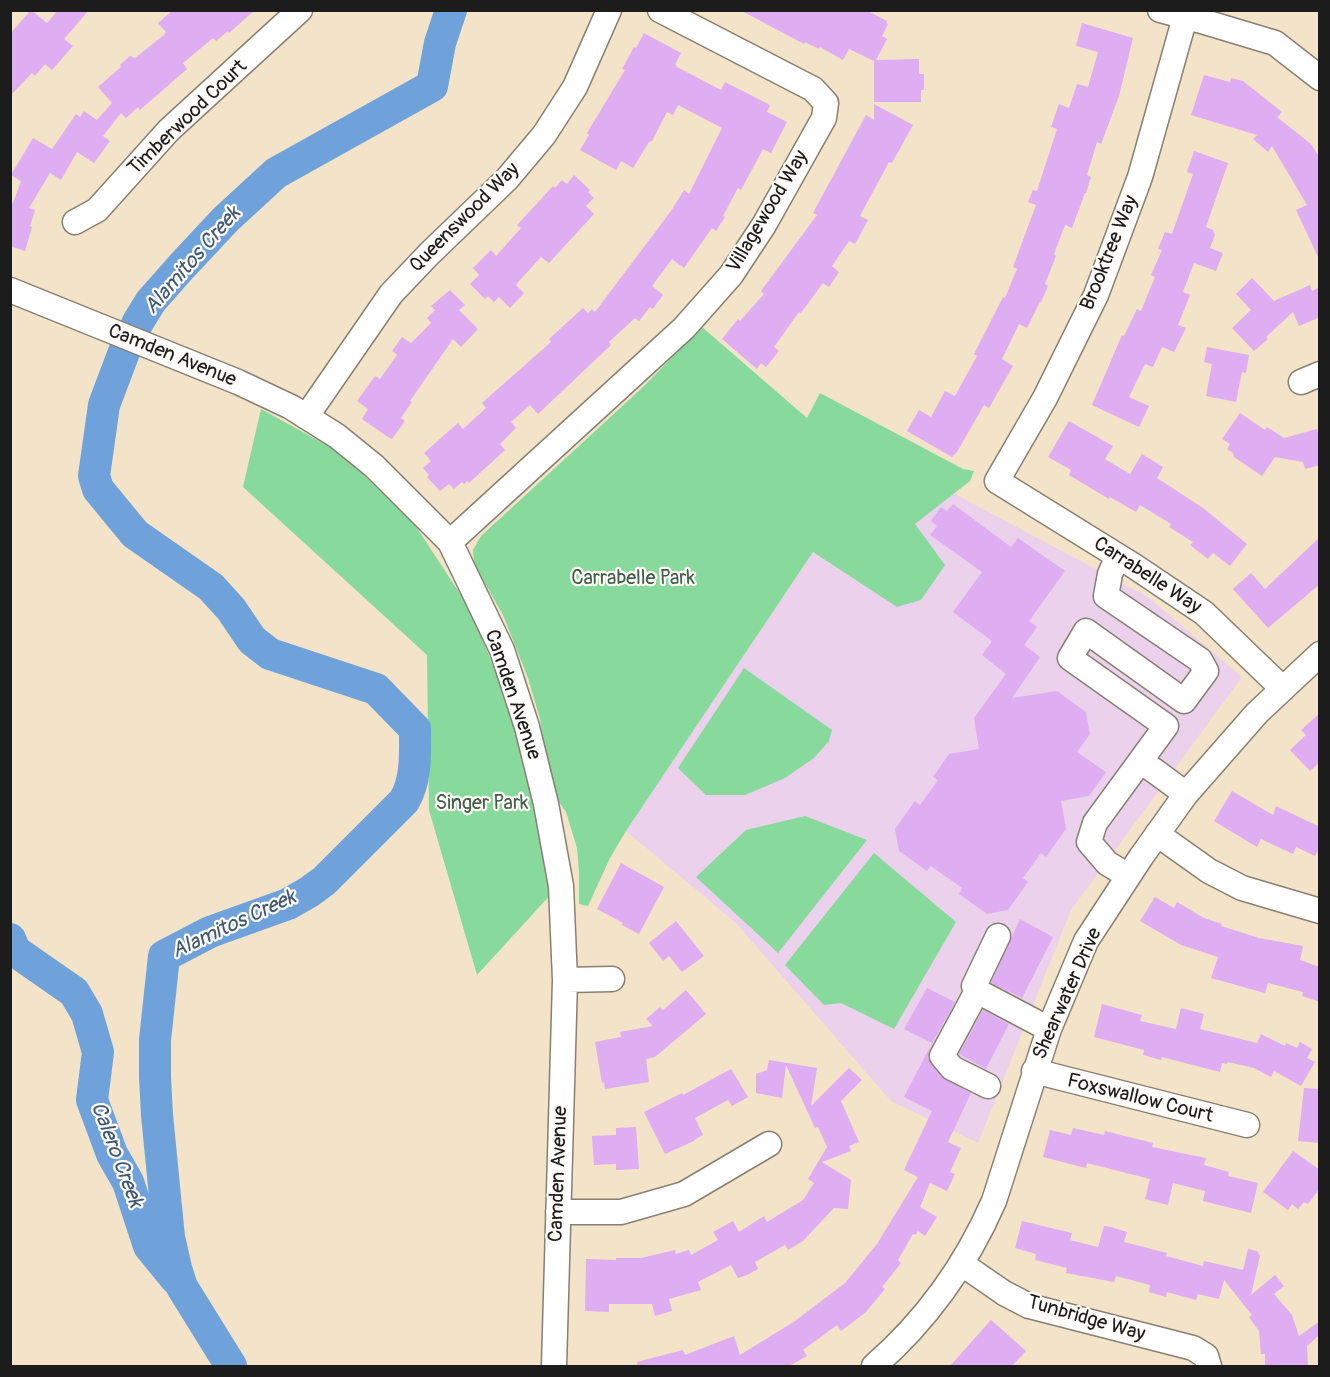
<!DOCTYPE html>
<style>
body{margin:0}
#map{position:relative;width:1330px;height:1377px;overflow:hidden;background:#f3e3c8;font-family:Pangolin,sans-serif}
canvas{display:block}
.frame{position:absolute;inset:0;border:12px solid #1c1c1c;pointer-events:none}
</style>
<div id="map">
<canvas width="1330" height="1377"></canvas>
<div class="frame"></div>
</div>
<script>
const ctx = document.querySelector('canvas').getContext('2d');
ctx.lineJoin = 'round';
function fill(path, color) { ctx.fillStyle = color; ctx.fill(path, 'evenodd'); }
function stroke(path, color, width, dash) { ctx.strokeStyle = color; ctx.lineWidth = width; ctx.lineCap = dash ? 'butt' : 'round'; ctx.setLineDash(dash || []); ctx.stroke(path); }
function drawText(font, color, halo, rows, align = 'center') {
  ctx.font = font + ' Pangolin,sans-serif'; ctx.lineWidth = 4.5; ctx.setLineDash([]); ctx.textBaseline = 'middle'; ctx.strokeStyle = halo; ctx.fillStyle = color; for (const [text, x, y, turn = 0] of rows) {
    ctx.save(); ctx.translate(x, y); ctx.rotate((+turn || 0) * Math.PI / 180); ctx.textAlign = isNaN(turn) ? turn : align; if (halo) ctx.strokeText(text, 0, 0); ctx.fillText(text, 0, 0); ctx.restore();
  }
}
fill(new Path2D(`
 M953 493 1148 597 1242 677 1071 910 978 1143 891 1101 735 922 626 831 813 552 879 554Z`), '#ebd1eb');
fill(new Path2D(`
 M702 327 807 418 820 393 963 469 974 471 970 481 915 524 945 565 921 600 897 607 813 552 626 831 610 858 588 906 579 904V872L577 848 566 812 552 792 540 719 528 678 503 615 474 564 473 550 481 536 643 387Z
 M261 409 341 453 415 525 470 609 520 732 554 891 477 975 429 810 427 655 243 487Z
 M744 668 832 730 829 741 814 758 785 778 745 795H706L678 768Z
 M805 816 867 840 778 953 696 877 746 830Z
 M874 853 956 922 894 1029 841 1003 824 1005 785 965Z`), '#87da9c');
stroke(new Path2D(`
 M10 939 15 951 74 992 87 1014 98 1052 92 1100 112 1154 128 1182 149 1246 176 1279
 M231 1366 182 1287 176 1268 169 1237 157 1115 155 1077V1040L164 956 210 932 288 904 309 892 324 881 404 801C417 780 415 752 415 729L376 689 270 654 252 640 231 609 211 587 135 534 98 489 94 476 104 405 124 352 138 322 151 301 182 266 226 219 276 173 432 86 440 43 451 10`), '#6fa2db', 32);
fill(new Path2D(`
 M31 10 47 23 58 10H89L64 39 73 46 52 70 45 64 35 76 32 73 10 96V34Z
 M173 10H255L229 33 228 31 216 41 213 38 183 63 187 69 140 110 138 107 126 118 121 113 103 136 110 141 94 163 77 152 61 180 50 173 29 208 35 210 30 226 32 227 25 251 10 246V202L13 203 21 181 11 175 33 138 52 149 76 114 80 117 84 111 97 120 112 103 98 87 121 67 120 65 130 56 135 58 164 35 166 32 158 23Z
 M740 10H866L887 21 886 23 888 24 882 36 887 39 876 60 919 59V74H924V90H921V102H874V61L849 49 843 60 820 47 819 49 805 42 804 44Z
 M1082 23 1133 38 1119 96 1101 144 1097 142 1087 175 1091 177 1086 193H1085L1072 228 1065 225 1054 254 1056 256 1045 284 1048 286 1041 302H1040L1027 328 1019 324 1002 359 1013 366 989 408 984 405 957 452 952 457 907 431 919 410 931 417 945 391 955 396 977 356 974 354 1003 297 1005 298 1017 269 1013 267 1036 205 1028 202 1033 190 1037 191 1057 129 1051 127 1059 104 1069 108 1077 84 1088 87 1098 52 1076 46Z
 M644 33 681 53 675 64 677 67 721 90 725 82 770 105 767 112 787 122 771 153 763 149 741 190 738 188 723 216 725 217 716 231 712 228 684 268 672 259 652 286 663 295 653 309 650 307 639 321 635 318 609 342 611 345 538 414 530 405 511 422 516 428 500 444 505 450 469 483 467 481 464 484 462 482 454 489 449 484 440 491 427 477 429 475 423 468 431 461 424 453 458 423 463 429 486 408 482 403 551 342 549 339 583 308 588 313 592 309 595 312 671 211 684 190 689 194 722 128 678 105 673 115 667 112 652 141 649 142 633 168 621 161 616 170 580 150 589 135 587 133 625 70 622 69 634 47 636 48Z
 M1204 75 1230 82 1231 78 1243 81 1282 112 1277 117 1311 144 1320 158V261L1296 210 1307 205 1272 146 1268 152 1253 139 1257 135 1191 115Z
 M874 104 913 125 892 163 889 162 861 214 860 216 868 220 855 244 849 241 832 266 839 272 829 287 823 283 801 313 799 312 774 347 779 351 766 367 761 363 757 369 722 339 738 319 740 321 764 294 761 291 817 215 813 213 866 115 874 120Z
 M1194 151 1228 163 1206 227 1213 230 1215 235 1210 248 1223 253 1216 271 1194 263 1183 292 1190 295 1178 325 1186 328 1174 352 1162 347 1153 367 1145 364 1129 397 1149 406 1139 427 1092 405 1122 335 1124 336 1137 309 1141 311 1155 277 1151 275 1162 250 1158 249 1165 232 1172 234 1193 174 1187 172Z
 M574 175 590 190 588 192 594 198 586 206 594 214 549 263 541 257 519 281 516 285 524 293 510 308 499 297 494 302 488 296 485 299 470 284 479 275 473 268 491 250 496 256 521 228 517 225 553 186 555 188 562 180 567 184Z
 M1252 278 1274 301 1310 285 1312 291 1320 287V317L1299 326 1293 312 1266 337 1268 339 1254 351 1232 328 1251 310 1236 294Z
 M450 290 465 305 459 310 478 329 461 347 453 339 410 401 412 402 401 418 405 421 392 439 388 437 362 419 368 409 357 401 375 376 380 379 397 355 392 351 402 337 411 343 431 323 427 318 435 310 431 306Z
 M1207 347 1249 355 1246 373 1242 372 1236 402 1206 396 1212 364 1204 362Z
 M1240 413 1265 430 1267 427 1284 438 1317 429 1320 440V465L1305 469 1303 462 1275 457 1262 476 1234 457 1233 453 1227 449 1230 444 1222 439Z
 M1069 421 1113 446 1105 459 1130 474 1142 454 1163 467 1157 478 1203 508 1247 544 1230 566 1213 553 1208 559 1190 545 1193 542 1169 527 1171 524 1140 505 1136 512 1110 497 1109 499 1069 475 1071 470 1048 457Z
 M953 504 1011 547 1018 538 1065 571 1029 621 1037 627 1024 645 1040 657 1012 698 1057 691 1086 712 1090 734 1077 752 1106 772 1089 796 1061 801 1066 829 1046 857 1041 853 1023 878 1028 882 1008 910 987 914 959 894 962 888 931 866 927 871 899 851 895 829 915 801 920 805 938 780 933 777 949 754 979 749 974 718 1006 674 982 655 992 641 953 612 982 572 930 535 937 526 931 521 941 507 947 511Z
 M1320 537V584L1268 628 1233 589 1251 573 1265 589Z
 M1320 713V762L1310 771 1290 750 1306 735 1301 730Z
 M1232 791 1273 815 1276 806 1320 827V847L1315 856 1296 847 1293 854 1261 839 1257 847 1214 821Z
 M621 863 664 887 639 934 622 925 623 923 597 909Z
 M1155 897 1174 908 1177 902 1204 918 1222 924 1221 926 1259 938 1303 946 1300 960 1320 967V1002L1302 996 1303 992 1268 983 1265 993 1211 978 1218 957 1181 945 1140 921Z
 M1020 919 1053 937 1022 998 991 983Z
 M676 921 704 956 682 972 669 956 663 961 649 943Z
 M927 988 955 1002 929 1049 928 1058 941 1077 971 1093 948 1142 961 1148 950 1172 955 1174 947 1191 930 1183 920 1207 937 1217 925 1236 918 1231 915 1235 913 1234 898 1260 901 1263 882 1287 885 1289 866 1312 841 1331 837 1325 803 1350 807 1356 789 1366H638L637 1362 683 1350 685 1355 734 1336 740 1355 795 1321 845 1283 877 1244 918 1177 904 1170 932 1111 904 1097 932 1043 904 1029Z
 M686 990 706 1014 655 1057 646 1059 649 1082 605 1089 604 1082 602 1083 595 1042 621 1037 620 1032 653 1026 646 1019 660 1007 663 1010Z
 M1102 1004 1142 1015 1140 1021 1176 1029 1181 1008 1204 1014 1200 1029 1257 1043 1261 1034 1285 1046 1286 1043 1297 1048 1300 1042 1312 1049 1307 1058 1315 1062 1301 1086 1274 1071 1271 1077 1254 1068 1228 1062 1227 1064 1222 1063 1220 1072 1162 1057 1161 1060 1143 1055 1144 1050 1094 1037Z
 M983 1010 1009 1024 986 1069 959 1054Z
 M769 1060 817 1068 811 1106 849 1068 862 1080 841 1101 859 1142 849 1146 851 1151 822 1162 851 1180 848 1209 834 1208 803 1241 788 1250 785 1245 755 1262 758 1269 747 1275 738 1278 731 1265 698 1282 701 1290 669 1299 672 1311 655 1316 652 1304H609V1312L585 1311 586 1259 616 1260V1258H641L675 1250 676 1254 689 1250 691 1255 718 1240 713 1232 733 1221 739 1232 764 1216 767 1222 803 1200 814 1183 808 1179 827 1147 818 1127 815 1128 786 1065 782 1098 756 1093V1074L767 1070Z
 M731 1069 748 1097 732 1106 728 1100 695 1118 703 1135 694 1140V1141L665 1154 644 1112 682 1093 683 1095Z
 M1304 1088 1320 1089V1143L1298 1141Z
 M636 1127 639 1169 616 1170V1164L594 1165 592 1136 616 1135V1128Z
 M1073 1128 1104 1135 1105 1131 1153 1143 1152 1147 1206 1158 1204 1165 1229 1172 1228 1176 1258 1183 1251 1213 1203 1201 1205 1191 1173 1183 1168 1205 1145 1199 1150 1179 1087 1163 1086 1168 1043 1157 1050 1130 1071 1135Z
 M1293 1151 1320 1170V1188L1308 1204 1304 1202 1298 1209 1292 1204 1288 1210 1263 1192Z
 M1022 1221 1072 1233 1070 1240 1098 1247 1104 1226 1111 1227 1127 1232 1124 1242 1167 1253 1166 1256 1203 1266 1204 1261 1243 1270 1248 1249 1257 1251 1260 1256 1251 1295 1275 1275 1284 1286 1274 1294 1292 1315 1299 1336 1320 1321V1334L1307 1346 1308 1366H1265V1354H1261L1259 1331 1249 1317 1252 1315 1224 1280 1219 1299 1198 1294 1196 1300 1167 1292 1166 1297 1149 1292 1150 1285 1116 1276 1114 1282 1066 1273 1067 1268 1035 1260 1036 1254 1015 1248Z
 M991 1320 1026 1351 1012 1366H950Z`), '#dfadf1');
const minor = new Path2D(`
 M1160 10 1205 22 1275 43 1320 78
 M1187 10 1140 177 1096 295 1045 398 997 481 1134 566 1204 613 1283 689
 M75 222 97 210 169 130 300 10
 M10 290 238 382 291 407 337 436 374 466 450 542 502 650 527 727 546 804 561 886 565 980 554 1366
 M1301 382 1320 374
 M306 417 391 294 429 254 507 179 544 135 575 87 609 10
 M450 542 684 328 731 275 764 225 824 118 826 103 813 89 660 10
 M1118 556 1110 574 1106 596 1200 660 1206 671 1184 701 1086 631 1070 658 1166 726 1095 823 1089 842 1107 863 1128 876
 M1141 761 1186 794
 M1157 834 1209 871 1242 888 1320 911
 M998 936 974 986 977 991 1049 1029
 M565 980 612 979
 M977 991 942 1056 952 1068 988 1086
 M1034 1071 1247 1125
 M558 1212H621L684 1194 769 1144
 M962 1264 1004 1293 1029 1306 1193 1348 1206 1356 1209 1366
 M874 1366C927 1320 966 1265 994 1201L1049 1029 1086 941 1141 857 1186 794 1257 713 1320 654`);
stroke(minor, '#888072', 27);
stroke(minor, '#fff', 24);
drawText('20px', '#1c1c1c', '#fdfcf7', [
 ["Timberwood Court",188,118,-44],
 ["Villagewood Way",768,212,-59],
 ["Queenswood Way",465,218,-45],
 ["Brooktree Way",1110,253,-68],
 ["Camden Avenue",172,356,22],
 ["Carrabelle Way",1147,576,33],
 ["Camden Avenue",512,695,71],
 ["Shearwater Drive",1068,994,-66],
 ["Foxswallow Court",1140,1099,14],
 ["Camden Avenue",559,1174,-88],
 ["Tunbridge Way",1086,1319,16]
]);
drawText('20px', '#415e49', '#fdfcf7', [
 ["Carrabelle Park",633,579],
 ["Singer Park",482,804]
]);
drawText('italic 21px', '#415872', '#fdfcf7', [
 ["Alamitos Creek",193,261,-49],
 ["Alamitos Creek",234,925,-25],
 ["Calero Creek",116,1155,69]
]);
</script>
